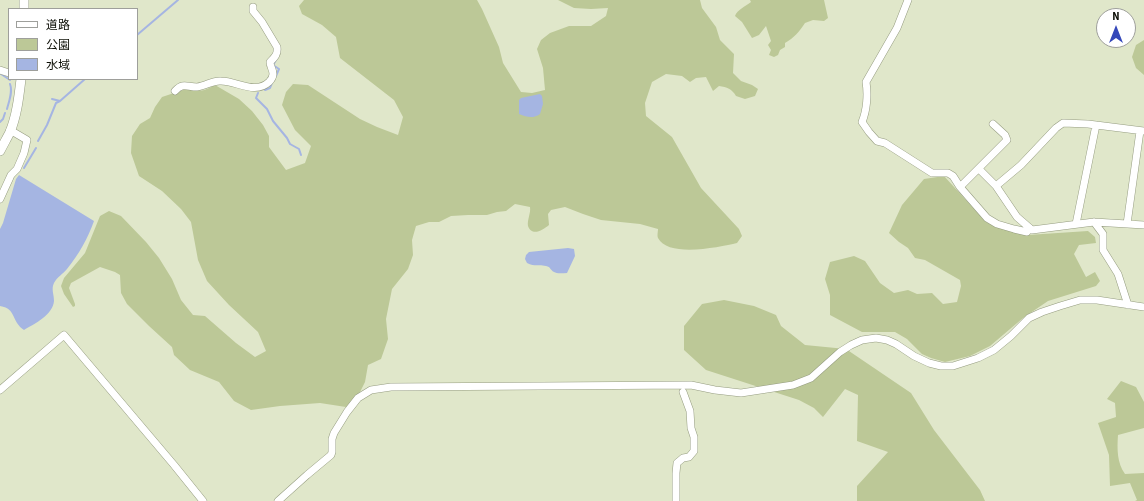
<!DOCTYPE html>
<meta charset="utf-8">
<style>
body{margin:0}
#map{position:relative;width:1144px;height:501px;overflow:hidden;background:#e0e7ca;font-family:"Source Sans 3","Noto Sans JP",sans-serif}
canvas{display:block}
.legend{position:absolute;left:8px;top:8px;width:130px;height:72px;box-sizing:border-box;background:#fff;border:1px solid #9e9f9b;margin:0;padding:5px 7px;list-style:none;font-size:12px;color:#0c0e05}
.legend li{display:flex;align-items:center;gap:8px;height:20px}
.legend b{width:20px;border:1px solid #9e9f9b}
.north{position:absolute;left:1096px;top:8px;width:40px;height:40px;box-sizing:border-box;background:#fff;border:1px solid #9e9f9b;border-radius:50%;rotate:0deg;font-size:11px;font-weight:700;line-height:16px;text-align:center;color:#0c0e05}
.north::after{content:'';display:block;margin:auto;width:14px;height:18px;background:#3548ba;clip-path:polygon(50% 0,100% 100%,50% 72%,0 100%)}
</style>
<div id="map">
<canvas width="1144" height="501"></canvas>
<ul class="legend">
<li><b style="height:5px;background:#fff"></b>道路</li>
<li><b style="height:11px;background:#bcc897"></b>公園</li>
<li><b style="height:11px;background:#a5b5e2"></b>水域</li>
</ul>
<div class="north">N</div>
</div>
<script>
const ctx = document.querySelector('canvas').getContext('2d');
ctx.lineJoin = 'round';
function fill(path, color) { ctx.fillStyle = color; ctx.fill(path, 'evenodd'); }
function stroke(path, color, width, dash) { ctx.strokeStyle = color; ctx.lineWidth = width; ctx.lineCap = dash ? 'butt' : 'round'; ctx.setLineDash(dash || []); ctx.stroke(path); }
fill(new Path2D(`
 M304 0H477L482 9 499 47 503 63 521 92 532 93 545 90 543 68 537 49 541 40 550 33 569 26H591L606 16 608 8 591 9 574 8 558 0H700L702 8 716 27 720 40 734 54 733 73 741 81 752 85 758 89 755 96 745 99 736 96C732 89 727 87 719 86L713 91 706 77 696 78 690 82 682 76 666 74 652 82 645 103 646 116 672 137 701 188 739 229 742 236 737 243C720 247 668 258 658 238 657 236 658 231 658 229L640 224 601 220 583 214 565 207 551 210 548 214 549 225C543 230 532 237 528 226 527 220 531 213 530 207L515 204 506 211 497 212 487 215H468L451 216 439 222H429L416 226 412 240 413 255 408 269 392 289 386 319 388 339 381 359 368 365 365 382 358 396 346 407 320 403 280 406 251 410 234 401 219 382 190 370 174 355 172 347 149 326 127 304 121 293 120 275 115 272 100 267 71 283 69 288 75 304V306L73 307 64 294 61 286 64 278 85 253 100 216 109 211 121 216 146 242 159 258 172 279 181 300 193 315 205 316 236 343 255 357 266 351 258 332 229 305 207 281 198 260 191 222 181 209 162 191 139 176 131 153 132 136 140 124 150 118 155 107 162 97 189 88C201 93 205 90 215 85L239 99 252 111 263 125 269 136V147L286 170 305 163 311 146 295 130 282 105 286 92 293 84 308 85 360 119 377 127 398 135 403 117 394 100 340 58 336 37 322 25 302 14 299 6Z
 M750 0H824L828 18 824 21 813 20 805 23C799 32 794 38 785 43V47L780 50 778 55 774 57 769 55 771 50 768 45 771 41 766 26 759 35 752 38 742 22 735 16C737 10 746 6 751 2Z
 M1144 40V75L1136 68 1132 57 1136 45Z
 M944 176 986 222 1028 235 1088 231 1095 237 1096 243 1079 245 1074 254 1086 277 1095 272 1100 281 1096 286 1048 301 1023 318 990 346 970 356 945 362 931 358 922 354 907 339 895 332H862L830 315V295L825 279 830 262 854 256 865 261 880 283 894 293 908 290 917 294 932 293 943 304 957 302 961 286 960 280 925 260 915 258 908 248 899 242 889 233 902 205 924 179Z
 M724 300 754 306 776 315 781 326 805 345 846 349 911 393 934 430 980 490 985 501H857V486L888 452 857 441 858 395 845 389 823 417 814 408 799 400 706 370 684 350V326L702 304Z
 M1121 381 1136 387 1144 402V428L1118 435C1117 449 1117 463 1125 474L1144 473V501H1135L1137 500 1130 483 1110 486 1109 455 1098 423 1116 417 1115 403 1107 399Z`), '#bcc897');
fill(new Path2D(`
 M540 94 542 96 543 104 540 114C533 119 527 117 519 114V100L521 98Z
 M19 175 94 221C88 238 79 254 67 269 63 274 57 277 54 283 51 289 54 294 54 301 53 315 34 324 24 330 21 328 19 326 17 323 12 314 12 308 0 306V229L3 223 16 179Z
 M568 248 574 249 575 256 567 273C563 273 557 274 554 272 550 270 551 267 546 266 539 264 535 267 527 263L525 259 526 255 529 252Z`), '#a5b5e2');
stroke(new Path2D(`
 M137 35 178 0
 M276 60 273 65 279 69 276 76
 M1 74 10 80
 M265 90 270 88 272 83
 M258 93 256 98 267 109 273 121 287 138 290 144 299 149 301 155
 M52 99 60 101 85 79
 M7 109C9 101 13 92 10 84
 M0 122 3 119 5 113
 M38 141 47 125 56 103 60 101
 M24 168 36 148`), '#a5b5e2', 2);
const minor = new Path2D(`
 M908 0 897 28 866 82C868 94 867 110 862 122L869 132 877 141 885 143 932 173H948L953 176 960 187 1007 140 1005 135 993 124
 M0 70 9 73
 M175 91C183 82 187 87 197 87 206 86 213 80 221 81 237 81 255 95 269 82 271 80 273 77 273 74 273 69 270 67 270 62 275 57 278 54 277 47L262 22 253 11V7
 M979 169 996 186 1017 217 1032 230 1094 222 1144 225
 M996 186 1021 165 1056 128 1063 123 1088 124 1144 131
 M960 187 987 218 997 224 1014 229 1027 232 1029 228
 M0 199 11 175 17 169 24 153 27 140 10 130
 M1094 222 1103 234V250L1118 274 1128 305
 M1076 224 1096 125
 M1127 224 1140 131
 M0 390 64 335 174 465 203 501
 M278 501 307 475 331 455 332 452V439L334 433 347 412 358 398 371 390 391 387 691 385 715 390 741 393 793 385 811 378 840 352 851 345 862 340 876 338 887 340 896 344 914 356 929 363 941 366H953L978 358 994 350 1011 336 1029 318 1042 312 1060 306 1080 300H1097L1144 307
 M676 501V473L677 463 683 458 689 457 694 451V437L691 428 690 411 683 392`);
const tertiary = new Path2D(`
 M24 9V0
 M0 151C3 145 7 138 10 132 17 115 19 96 21 79`);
stroke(minor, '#959c80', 8);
stroke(tertiary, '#959c80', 10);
stroke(minor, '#fff', 7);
stroke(tertiary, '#fff', 9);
</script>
